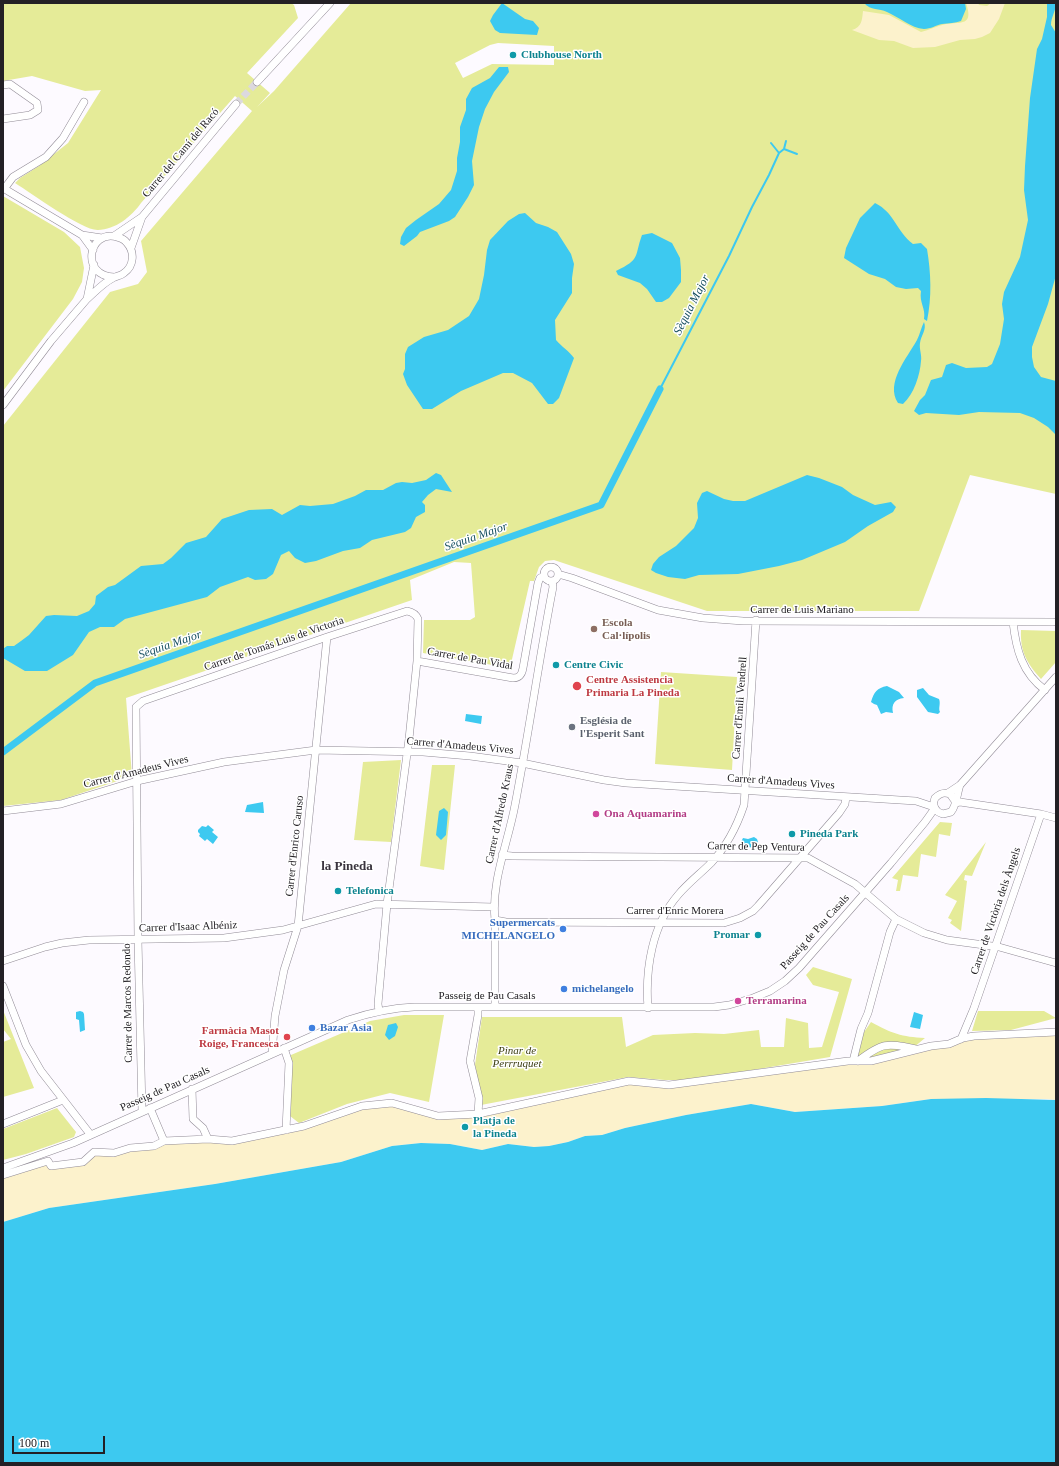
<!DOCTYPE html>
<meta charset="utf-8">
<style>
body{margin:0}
#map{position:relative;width:1059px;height:1466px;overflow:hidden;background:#fdfaff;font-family:"Times New Roman",serif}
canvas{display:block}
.frame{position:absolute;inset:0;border:4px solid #232025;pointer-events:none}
.scale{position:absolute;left:12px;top:1436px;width:93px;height:18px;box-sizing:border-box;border:2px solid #232025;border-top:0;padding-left:5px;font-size:12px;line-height:14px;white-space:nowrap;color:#232025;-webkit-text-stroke:3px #fff;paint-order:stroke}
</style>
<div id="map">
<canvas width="1059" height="1466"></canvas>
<div class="frame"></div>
<div class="scale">100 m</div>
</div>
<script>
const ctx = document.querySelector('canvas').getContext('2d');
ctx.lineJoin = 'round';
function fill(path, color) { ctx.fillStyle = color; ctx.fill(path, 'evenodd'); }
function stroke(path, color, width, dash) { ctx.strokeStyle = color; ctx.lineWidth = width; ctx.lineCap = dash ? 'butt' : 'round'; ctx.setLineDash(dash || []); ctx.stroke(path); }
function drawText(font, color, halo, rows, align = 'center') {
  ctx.font = font + ' "Times New Roman",serif'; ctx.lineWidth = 3; ctx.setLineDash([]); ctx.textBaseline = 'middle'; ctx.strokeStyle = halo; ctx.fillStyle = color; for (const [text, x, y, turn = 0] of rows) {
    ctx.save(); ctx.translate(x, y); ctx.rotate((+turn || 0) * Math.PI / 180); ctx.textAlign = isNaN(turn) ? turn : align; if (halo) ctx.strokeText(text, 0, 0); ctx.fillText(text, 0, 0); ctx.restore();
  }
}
fill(new Path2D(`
 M3 3H291L294 5 298 18 247 73 270 93 257 107 274 91 351 3H1056V494L970 475 919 611H707L554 560 545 561 539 567 534 581H530L510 668 423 653 424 620H470L475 617 471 563 454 562 410 580 412 600 126 698 132 776 61 800 3 806V426L110 292 138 284 147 272 141 241 252 111 235 96 141 203C132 216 115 230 98 230 83 231 31 193 15 183L20 178 39 166 68 143 101 90 85 91 32 76 3 81ZM498 43 554 46V65L492 64 463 78 455 63 490 45Z
 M3 196 64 232 80 247 84 268 82 282 73 299 3 391Z
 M1021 630 1056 631V662L1041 679C1027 663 1020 652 1021 630Z
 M661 672 737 677 732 770 655 764Z
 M401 760 391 842 354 840 363 762Z
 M432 765H455L444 870 420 866Z
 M940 822 952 823 950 836 939 834 936 857 921 854 918 877 903 875 900 891H896L898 880 892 878Z
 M986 842 972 876 965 875 964 880 967 881 961 931 950 923 952 920 948 918 957 901 945 895Z
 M813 967 852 979 830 1057 693 1080H665L628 1077 481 1105 475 1065 482 1017H622L626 1047 653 1035 695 1033 724 1034 759 1030 761 1047H784L786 1018 808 1023 809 1048 822 1047 839 992 813 985 806 975Z
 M3 1010 34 1088 3 1097V1042L11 1039 3 1029Z
 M978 1011H1044L1056 1018 1011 1030 972 1031Z
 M404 1015H444L429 1102 390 1093 347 1104 299 1123 290 1116 291 1055 370 1021Z
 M871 1022C891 1033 902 1037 925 1038L913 1048 877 1058 856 1057 862 1035Z
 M57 1108 76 1132 74 1137 26 1154 3 1160V1129Z`), '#e5eb98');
fill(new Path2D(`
 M966 3H978L979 5 987 6 991 3H1005L999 19 990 33 982 37 975 39 960 40 935 47 913 48 894 41 879 40 852 30C862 27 862 20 863 11L889 15 921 32C929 30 937 26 946 24 961 22 974 26 966 3Z
 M1056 1032V1100L1047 1099H931L882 1106 795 1112 751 1104 686 1115 625 1128 602 1135 585 1136 568 1142 549 1146 534 1147 508 1144 482 1150 450 1144 421 1143 392 1146 341 1162 215 1184 49 1208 3 1222V1175L48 1161 52 1166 83 1162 94 1152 114 1153 164 1141H232L286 1130 346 1110 392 1103 438 1116 478 1114 629 1081 669 1085 871 1061 963 1038Z`), '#fcf2cc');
fill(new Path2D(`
 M502 3 525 19 533 21 539 28 537 35 500 33 495 30 490 21 493 15Z
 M864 3H965L966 9 961 21C955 23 949 23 942 24 936 25 931 29 924 29 911 28 899 17 887 12 879 8 871 11 864 3Z
 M1047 3H1056C1056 11 1051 17 1051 25L1056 33V275L1048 304 1032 347V357L1034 367 1041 377 1056 381V435L1048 427 1034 418 1020 413 979 412 959 415 926 413 919 415 914 411 920 400 925 395 931 380 942 377 946 365 952 363 966 368 987 367 992 364 1000 344 1004 319 1002 304 1004 292 1020 257 1028 220 1024 190 1025 166 1030 98 1037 49 1042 39 1047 17Z
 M499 67H508L509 72 494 92 485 109 479 127 472 161 474 185 468 197 455 217 449 221 420 232 417 236 404 246 400 244 401 237 406 228 416 220 439 204 451 190 457 171V158L460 142V127L466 110V99L472 88 490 78Z
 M875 203C895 213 896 231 913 244L921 243 927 249C931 273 932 297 927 321L924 319C926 308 919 303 921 291L918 288 906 289 896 287 885 279 869 274 844 258 846 248 860 218Z
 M525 213 536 223 548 227 557 232 571 254 574 264 572 278V293L555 320 556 340C562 347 569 351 574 358L559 398 553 404H548L532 383 513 373H503L461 391 432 409H423L407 385 403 374 405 369V354L408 347 424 337 448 330 469 316 479 299 484 275 487 250 490 240 508 221 519 214Z
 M652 233 672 243 680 258 681 270V282L669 298 662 302H656L647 289 640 283 618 275 616 271C641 259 634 257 642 235Z
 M924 322C927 330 921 335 920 343 919 349 922 355 921 361 920 375 914 394 903 404L898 403C885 383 907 358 917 340 920 334 921 328 924 322Z
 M436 473 441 475 452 492 436 489 428 495 422 502 425 505V512L416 517 411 528 405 532 372 540 360 548 343 551 316 561 305 563 295 558 289 551 281 555 273 574 266 579 255 580 248 577 220 587 207 597 125 619 114 627H100L89 632 73 655 47 671H25L3 658V649L7 646H14L21 641 29 635 46 616 54 615 77 616 89 611 95 604 96 596 108 587 115 585 141 566 163 564 171 558 186 543 206 537 222 519 249 510 272 509 282 515 300 505 310 506 333 504 355 496 366 490H383L396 483 402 482 412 483 426 480Z
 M807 475 819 478 842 487 853 495 875 505 891 502 896 507 893 512 868 526 845 542 802 560 779 566 738 574 699 575 685 579 668 577 656 573 651 570 653 564 659 557 676 546 694 528 698 518 697 503 702 493 707 491 724 499 733 501H745Z
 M887 686 899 692 904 698C895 699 891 704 893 713L886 712 881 714 877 705 874 704 871 702C874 692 877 688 887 686Z
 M923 688 929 695 939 699C941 704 938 708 940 712L938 714 928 712 917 697V690Z
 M466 714 482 716 481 724 465 721Z
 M263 802 264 813 245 812 247 805Z
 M444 808 448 812 446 835 441 840 436 835 439 811Z
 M208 825 214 830 212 832 218 837 213 844 207 839 205 841 199 836 200 834 198 832V830L202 826 206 827Z
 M754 837 757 839 758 842 756 848 748 847 741 842 743 838 748 839Z
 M80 1011 83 1012 84 1014 85 1030 80 1032 79 1020 76 1019V1012Z
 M914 1012 923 1015 920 1029 910 1027Z
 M396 1023 398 1027 395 1036 389 1040 385 1035 388 1025Z
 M986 1098 1056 1100V1463H3V1222L49 1208 215 1184 341 1162 392 1146 421 1143 450 1144 482 1150 508 1144 534 1147 549 1146 568 1142 585 1136 602 1135 625 1128 686 1115 751 1104 795 1112 882 1106 931 1099Z`), '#3dc9f0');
stroke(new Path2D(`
 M771 143 779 153
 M784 149 786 141
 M660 389 729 256 752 207 769 175 779 153 784 149 797 154`), '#3dc9f0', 2);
stroke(new Path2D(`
 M3 752 95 683 601 505 660 389`), '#3dc9f0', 7);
stroke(new Path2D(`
 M236 104 257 82`), '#dcd9de', 7, [7, 3.5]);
const minor = new Path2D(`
 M257 82 330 3
 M3 85 10 84 37 103 38 110 30 115 3 119
 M3 188 82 235
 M4 189 13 177 46 157 63 138 84 102
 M142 217 236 104
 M114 236 142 217 131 248
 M93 250 82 235 102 238
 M94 265 87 299C95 292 103 283 113 278 116 276 121 276 124 273 134 266 135 252 127 243 125 240 121 238 117 237 88 229 80 276 114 277
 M3 405 51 341 87 299
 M544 574a7 7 0 1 1 14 0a7 7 0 1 1-14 0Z
 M558 574 572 578 658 610 703 618 743 621 1053 622
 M1013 622C1016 649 1022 673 1045 690
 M417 661 513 678C520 678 522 674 523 668L538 583 540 578 544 576
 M948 793 960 785 1056 677
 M955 801 950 794C944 792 940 793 935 798 932 805 935 812 943 814L951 812C957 805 957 793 960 785
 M955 803 960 802 1041 814 1056 818
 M3 811 61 804 137 781 224 762 316 750 423 752 470 756 522 763 604 780 626 783 916 801 934 807
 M502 855 512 856 808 858 855 884 896 919 924 933 947 940 999 947 1056 963
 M495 920 506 922 724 923 740 918 753 911 758 906 839 813 845 804 846 797
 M3 961 45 947 62 943 89 940 224 938 283 930 376 904 494 907
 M3 986 26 1045 41 1071 90 1134
 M495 1007V920C491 881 508 843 515 805 529 732 539 659 553 587L552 581
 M648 1008C645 969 652 925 678 895 688 883 700 874 711 863 726 847 737 826 744 805L756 620
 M961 1039 974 1008 1041 814
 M284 1048 289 1063 286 1130
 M272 1054 275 1016 284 970 298 926 327 637
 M853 1061 861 1029 868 1013 890 932 896 919
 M858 1061C883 1042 886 1043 916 1049
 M192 1089 193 1119 203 1128 208 1139
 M150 1108 164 1141
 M142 1111 138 940 136 707 143 701 327 637 407 611C412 612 416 614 418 619L417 661 409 739 387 904 378 1004 379 1011
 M478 1114 479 1098 470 1061 478 1015V1007
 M3 1124 63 1100
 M3 1168 73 1143 348 1020C369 1013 391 1008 414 1007H714L729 1005 753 998 770 991 785 981 799 968 891 863 925 822 935 808
 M3 1175 48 1161 51 1166 83 1162 94 1152 114 1153 130 1148 154 1146 164 1141 208 1139 232 1141 304 1126 362 1106 392 1103 438 1116 478 1114 629 1081 669 1085 848 1061H871L931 1046 949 1044 963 1038 974 1036 1056 1032`);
stroke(minor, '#918b96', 8);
stroke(minor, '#fff', 7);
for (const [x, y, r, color] of [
 [513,55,4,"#0f9aa8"],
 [594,629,4,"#8d6e63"],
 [556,665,4,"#0f9aa8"],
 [577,686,5,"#e0444e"],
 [572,727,4,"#6b7280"],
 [596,814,4,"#d1479c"],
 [792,834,4,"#0f9aa8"],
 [338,891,4,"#0f9aa8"],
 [563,929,4,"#3f7fe0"],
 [758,935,4,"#0f9aa8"],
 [564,989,4,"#3f7fe0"],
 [738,1001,4,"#d1479c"],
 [312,1028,4,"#3f7fe0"],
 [287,1037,4,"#e0444e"],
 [465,1127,4,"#0f9aa8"]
]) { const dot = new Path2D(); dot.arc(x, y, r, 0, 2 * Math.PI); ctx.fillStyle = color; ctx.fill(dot); stroke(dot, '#fff', 1.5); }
drawText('bold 11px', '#0d838f', '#fff', [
 ["Clubhouse North",521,55],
 ["Centre Civic",564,665],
 ["Pineda Park",800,834],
 ["Telefonica",346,891],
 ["Promar",750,935,"right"],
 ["Platja de",473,1121],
 ["la Pineda",473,1134]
], 'left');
drawText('11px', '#232025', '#fff', [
 ["Carrer del Camí del Racó",181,153,-50],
 ["Carrer de Luis Mariano",802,610],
 ["Carrer de Tomás Luis de Victoria",274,644,-19],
 ["Carrer de Pau Vidal",470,659,10],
 ["Carrer d'Emili Vendrell",740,708,-86],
 ["Carrer d'Amadeus Vives",460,746,5],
 ["Carrer d'Amadeus Vives",136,772,-14],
 ["Carrer d'Amadeus Vives",781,782,4],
 ["Carrer d'Alfredo Kraus",500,814,-78],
 ["Carrer d'Enrico Caruso",295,846,-84],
 ["Carrer de Pep Ventura",756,847,1],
 ["Carrer d'Enric Morera",675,911],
 ["Carrer de Victòria dels Àngels",996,911,-71],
 ["Carrer d'Isaac Albéniz",188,927,-2],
 ["Passeig de Pau Casals",815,932,-48],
 ["Passeig de Pau Casals",487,996],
 ["Carrer de Marcos Redondo",128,1003,-91],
 ["Passeig de Pau Casals",165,1089,-24]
]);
drawText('bold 11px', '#785e54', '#fff', [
 ["Escola",602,623],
 ["Cal·lípolis",602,636]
], 'left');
drawText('bold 11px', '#be3a42', '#fff', [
 ["Centre Assistencia",586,680],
 ["Primaria La Pineda",586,693],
 ["Farmàcia Masot",279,1031,"right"],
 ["Roige, Francesca",279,1044,"right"]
], 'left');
drawText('bold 11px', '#5b616d', '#fff', [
 ["Església de",580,721],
 ["l'Esperit Sant",580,734]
], 'left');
drawText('bold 11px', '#b23c85', '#fff', [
 ["Ona Aquamarina",604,814],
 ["Terramarina",746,1001]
], 'left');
drawText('bold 11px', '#366cbe', '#fff', [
 ["Supermercats",555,923,"right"],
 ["MICHELANGELO",555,936,"right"],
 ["michelangelo",572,989],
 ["Bazar Asia",320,1028]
], 'left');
drawText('italic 11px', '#3c3e13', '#fff', [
 ["Pinar de",517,1051],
 ["Perrruquet",517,1064]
]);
drawText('italic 12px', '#154e5f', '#fff', [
 ["Sèquia Major",692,305,-63],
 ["Sèquia Major",476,537,-19],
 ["Sèquia Major",170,645,-19]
]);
drawText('bold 13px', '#3a343e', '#fff', [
 ["la Pineda",347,867]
]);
</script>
